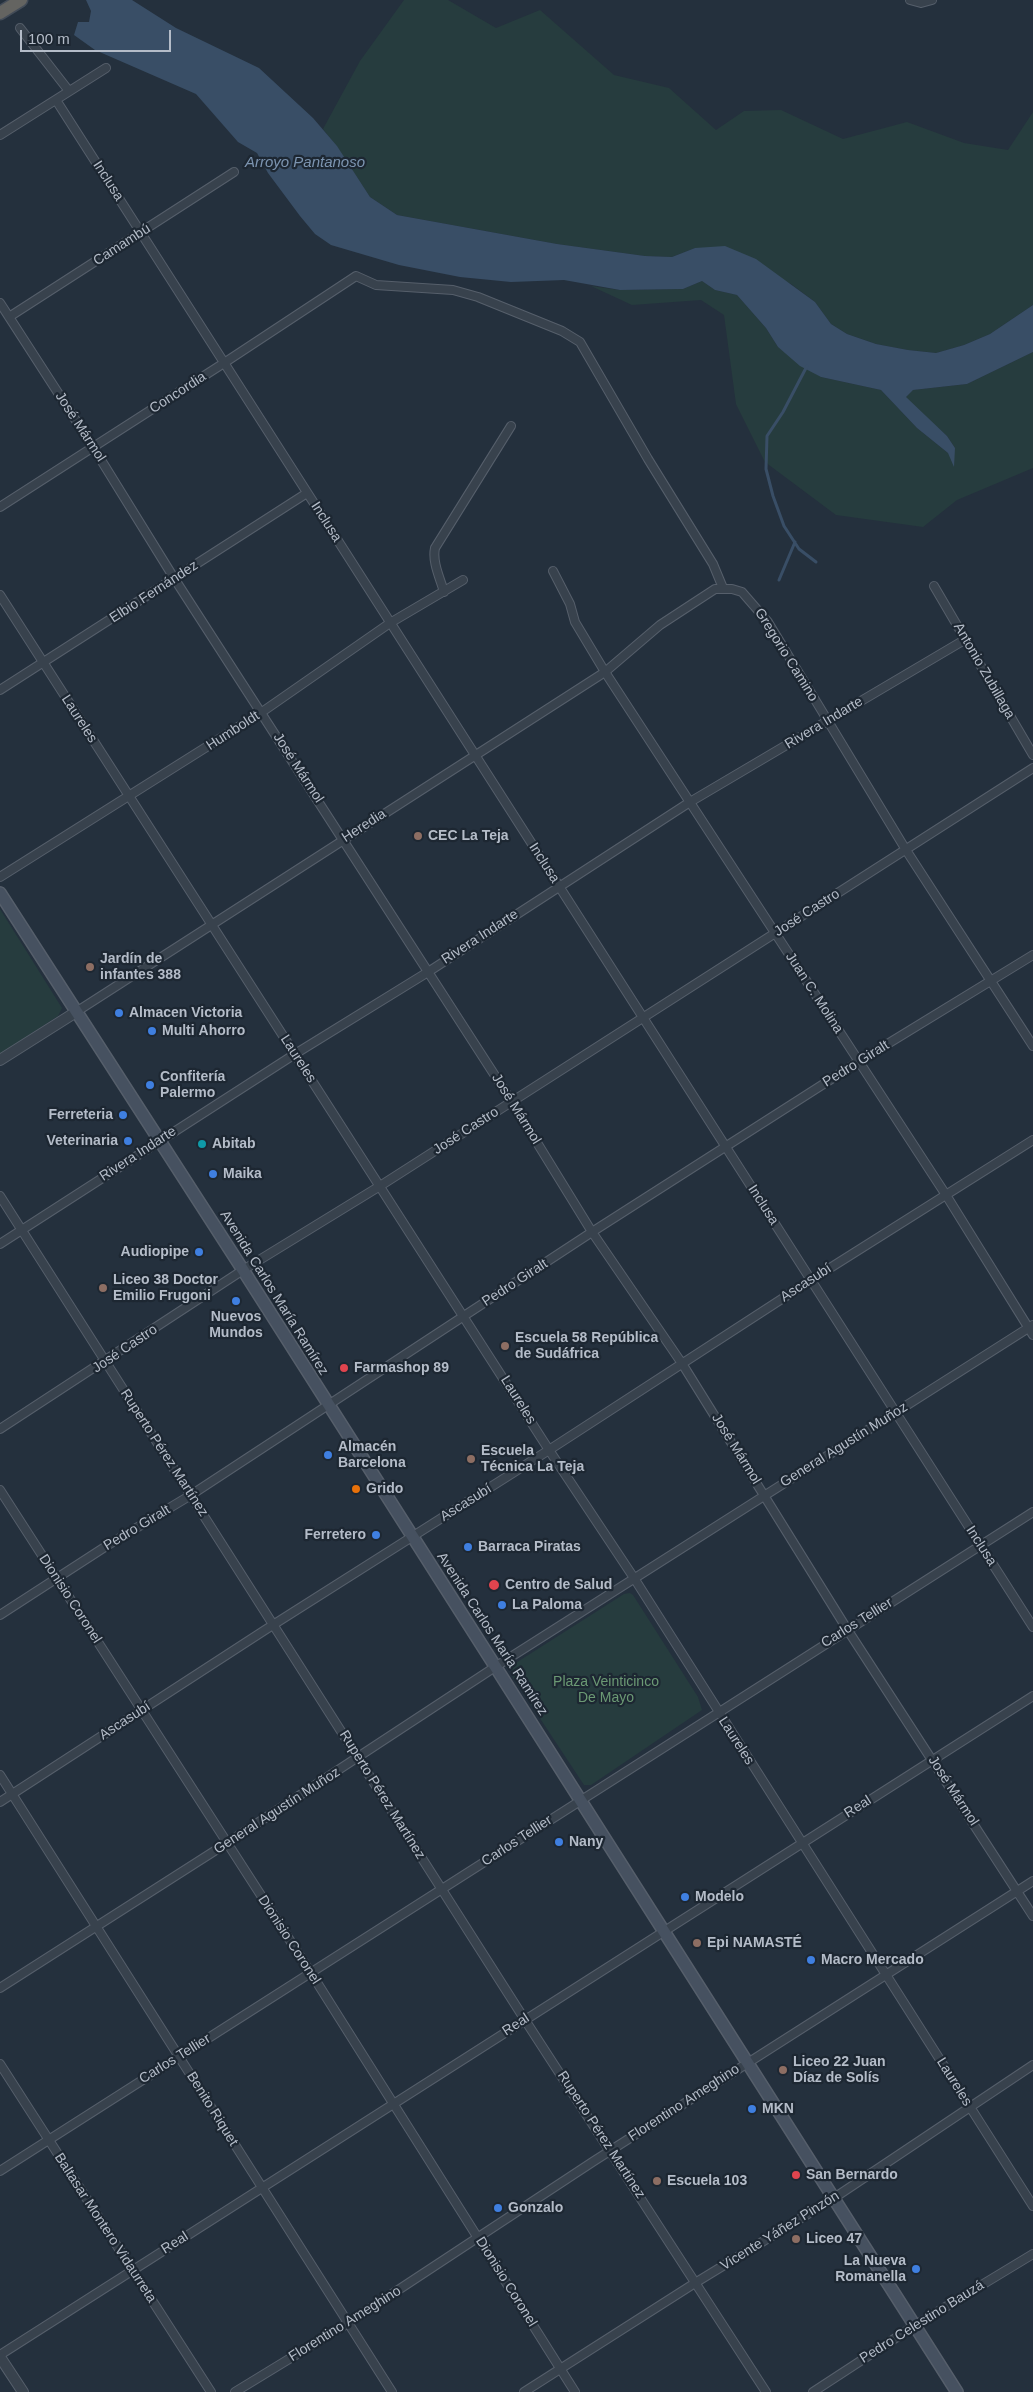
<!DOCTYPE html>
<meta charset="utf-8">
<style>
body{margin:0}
#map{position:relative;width:1033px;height:2392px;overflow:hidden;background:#24303d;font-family:Helvetica,sans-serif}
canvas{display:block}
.scale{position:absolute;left:20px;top:30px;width:151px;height:22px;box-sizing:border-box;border:2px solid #b4bcc8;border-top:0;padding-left:6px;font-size:15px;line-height:18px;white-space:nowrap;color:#b4bcc8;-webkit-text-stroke:4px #1d2732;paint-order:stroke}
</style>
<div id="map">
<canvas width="1033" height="2392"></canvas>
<div class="scale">100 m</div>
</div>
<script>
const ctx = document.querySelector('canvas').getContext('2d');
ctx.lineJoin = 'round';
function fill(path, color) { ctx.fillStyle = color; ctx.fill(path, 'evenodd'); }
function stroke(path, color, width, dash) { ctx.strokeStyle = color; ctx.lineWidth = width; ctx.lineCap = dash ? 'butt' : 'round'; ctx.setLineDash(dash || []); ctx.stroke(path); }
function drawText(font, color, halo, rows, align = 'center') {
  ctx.font = font + ' Helvetica,sans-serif'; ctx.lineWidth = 4.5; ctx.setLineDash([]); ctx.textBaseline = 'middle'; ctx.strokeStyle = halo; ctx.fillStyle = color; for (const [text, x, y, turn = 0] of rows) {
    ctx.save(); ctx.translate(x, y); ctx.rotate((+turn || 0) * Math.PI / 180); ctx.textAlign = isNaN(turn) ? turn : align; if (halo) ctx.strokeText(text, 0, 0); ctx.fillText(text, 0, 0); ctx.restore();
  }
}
fill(new Path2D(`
 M404 0H448L496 28 540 10 614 75 669 88 716 130 744 111 781 110 843 139 907 122 964 143 1008 150 1033 112V305L990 334 964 345 936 353 908 350 876 344 847 334 831 324 815 302 791 284 695 248 672 257 645 256 557 244 397 215 370 197 337 147 323 129 360 61Z
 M702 281 715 290 737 295 766 328 778 347 821 377 881 390 917 428 948 453 955 448 947 436 905 398 913 390 967 384 1033 352V468L957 500 923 527 836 515 765 462 736 404 724 315 701 300 632 305 591 286 620 290 683 289Z
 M0 909 62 1008 58 1016 0 1054Z
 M630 1593 633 1595 698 1697 702 1710 591 1785H584L512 1676 511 1666 624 1594Z`), '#263c3e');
fill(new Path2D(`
 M86 0H132L176 28 259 68 313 118 337 146 370 197 397 215 557 244 645 256 672 257 695 248 725 246 756 259 815 302 831 324 847 334 876 344 908 350 936 353 964 345 990 334 1033 305V352L967 384 913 390 906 397 947 436 955 448 954 467 948 453 917 428 881 390 821 377 800 366 778 347 766 328 737 295 715 290 702 281 683 289 620 290 564 280 511 282 460 277 399 265 331 245 315 234 300 216 268 173 257 153 238 142 196 94 95 50 74 35 78 22H89L91 11Z`), '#394e66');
stroke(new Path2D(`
 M807 366 783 412 767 436 766 469 773 496 784 526 799 549 816 562
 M779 580 795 542`), '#394e66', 3);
const minor = new Path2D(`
 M910 0 921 3 932 0
 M20 28 69 91
 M56 100 1033 1627
 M0 135 106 68
 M0 303 93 447 174 578 512 1102 592 1232 683 1365 847 1629 1033 1916
 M9 317 234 172
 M0 507 224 363 356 276 376 285 453 290 478 297 562 331 580 342 648 459 713 564 723 588
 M553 571 570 604 575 622 605 672 946 1195 1033 1335
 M934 586 1033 755
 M444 592C440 578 432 562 435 548L511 426
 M0 595 549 1450 634 1578 1033 2206
 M0 690 307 493
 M0 877 262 712 390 623 463 580
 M76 1012 605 672 660 625 715 589H732L742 592 768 622 906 850 1033 1046
 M0 1196 525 2020 766 2392
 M0 1244 295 1054 428 972 690 802 966 639
 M0 1429 243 1270 380 1186 1033 768
 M0 1490 311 1973 575 2392
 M0 1615 108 1545 191 1495 592 1232 858 1062 1033 955
 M0 1775 392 2392
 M0 1802 265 1630 549 1450 811 1280 1033 1140
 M0 1988 227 1843 495 1667 1033 1325
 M0 2064 211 2392
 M0 2171 1033 1512
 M0 2355 1033 1696
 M235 2392 348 2323 594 2161 1033 1881
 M524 2392 695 2283 834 2198 1033 2065
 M813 2392 914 2326 1033 2254`);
const tertiary = new Path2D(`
 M0 1060 76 1012
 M0 2357 23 2392`);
const secondary = new Path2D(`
 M0 893 243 1270 957 2392`);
const trunk = new Path2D(`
 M0 13 21 0`);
stroke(minor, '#565f6b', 10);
stroke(tertiary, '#565f6b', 12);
stroke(secondary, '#565f6b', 14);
stroke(trunk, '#434c58', 15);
stroke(minor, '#38424d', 8);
stroke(tertiary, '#38424d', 10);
stroke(secondary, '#465160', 11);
stroke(trunk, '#646461', 12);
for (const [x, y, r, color] of [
 [418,836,5,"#8d6e63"],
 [90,967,5,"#8d6e63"],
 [119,1013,5,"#3f7fe0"],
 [152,1031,5,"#3f7fe0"],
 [150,1085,5,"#3f7fe0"],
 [123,1115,5,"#3f7fe0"],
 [128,1141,5,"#3f7fe0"],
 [202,1144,5,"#0f9aa8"],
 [213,1174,5,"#3f7fe0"],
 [199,1252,5,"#3f7fe0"],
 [103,1288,5,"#8d6e63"],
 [236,1301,5,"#3f7fe0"],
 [505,1346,5,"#8d6e63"],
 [344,1368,5,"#e0444e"],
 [328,1455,5,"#3f7fe0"],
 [471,1459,5,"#8d6e63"],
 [356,1489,5,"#e8710a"],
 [376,1535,5,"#3f7fe0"],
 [468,1547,5,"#3f7fe0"],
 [494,1585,6,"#e0444e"],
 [502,1605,5,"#3f7fe0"],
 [559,1842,5,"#3f7fe0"],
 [685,1897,5,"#3f7fe0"],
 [697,1943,5,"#8d6e63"],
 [811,1960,5,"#3f7fe0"],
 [783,2070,5,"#8d6e63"],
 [752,2109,5,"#3f7fe0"],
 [796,2175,5,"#e0444e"],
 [657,2181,5,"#8d6e63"],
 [498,2208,5,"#3f7fe0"],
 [796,2239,5,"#8d6e63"],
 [916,2269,5,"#3f7fe0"]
]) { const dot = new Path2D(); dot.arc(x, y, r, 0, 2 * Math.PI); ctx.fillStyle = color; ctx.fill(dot); stroke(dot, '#1d2732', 2); }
drawText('14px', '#b4bcc8', '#1d2732', [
 ["Inclusa",108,181,57],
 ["Camambú",122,245,-33],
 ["Concordia",178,393,-33],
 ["José Mármol",80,427,57],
 ["Inclusa",326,522,57],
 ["Elbio Fernández",154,592,-33],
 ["Gregorio Camino",786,655,58],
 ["Antonio Zubillaga",984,671,60],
 ["Laureles",79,719,57],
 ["Rivera Indarte",824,723,-31],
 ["Humboldt",233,731,-33],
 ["José Mármol",298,768,57],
 ["Heredia",364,826,-33],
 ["Inclusa",544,863,57],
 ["José Castro",807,913,-33],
 ["Rivera Indarte",480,937,-33],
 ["Juan C. Molina",814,993,57],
 ["Laureles",298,1059,57],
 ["Pedro Giralt",856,1064,-32],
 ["José Mármol",516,1109,58],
 ["José Castro",466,1131,-33],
 ["Rivera Indarte",138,1154,-33],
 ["Inclusa",763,1205,57],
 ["Pedro Giralt",515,1283,-33],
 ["Ascasubí",806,1283,-33],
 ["Avenida Carlos María Ramírez",274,1293,58],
 ["José Castro",125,1349,-34],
 ["Laureles",518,1400,58],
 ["General Agustín Muñoz",844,1445,-32],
 ["José Mármol",736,1449,58],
 ["Ruperto Pérez Martínez",164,1453,57],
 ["Ascasubí",466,1503,-32],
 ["Pedro Giralt",137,1528,-31],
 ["Inclusa",981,1546,57],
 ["Dionisio Coronel",70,1599,57],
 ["Carlos Tellier",857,1623,-32],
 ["Avenida Carlos María Ramírez",492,1634,57],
 ["Ascasubí",125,1721,-33],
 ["Laureles",736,1741,57],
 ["José Mármol",953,1791,57],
 ["Ruperto Pérez Martínez",382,1795,58],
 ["Real",858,1807,-32],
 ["General Agustín Muñoz",277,1811,-33],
 ["Carlos Tellier",517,1841,-33],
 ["Dionisio Coronel",289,1940,57],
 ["Real",516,2025,-33],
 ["Carlos Tellier",175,2059,-32],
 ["Laureles",954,2082,58],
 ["Florentino Ameghino",684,2103,-33],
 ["Benito Riquet",212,2109,58],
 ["Ruperto Pérez Martínez",601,2135,57],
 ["Baltasar Montero Vidaurreta",105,2228,57],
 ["Vicente Yáñez Pinzón",780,2231,-32],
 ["Real",175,2243,-32],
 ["Dionisio Coronel",506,2282,58],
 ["Pedro Celestino Bauzá",922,2322,-32],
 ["Florentino Ameghino",345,2324,-32]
]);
drawText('bold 14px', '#b4bcc8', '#1d2732', [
 ["CEC La Teja",428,836],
 ["Jardín de",100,959],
 ["infantes 388",100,975],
 ["Almacen Victoria",129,1013],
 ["Multi Ahorro",162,1031],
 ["Confitería",160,1077],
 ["Palermo",160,1093],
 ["Ferreteria",113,1115,"right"],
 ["Veterinaria",118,1141,"right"],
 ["Abitab",212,1144],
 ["Maika",223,1174],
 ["Audiopipe",189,1252,"right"],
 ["Liceo 38 Doctor",113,1280],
 ["Emilio Frugoni",113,1296],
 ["Nuevos",236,1317,"center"],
 ["Mundos",236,1333,"center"],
 ["Escuela 58 República",515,1338],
 ["de Sudáfrica",515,1354],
 ["Farmashop 89",354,1368],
 ["Almacén",338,1447],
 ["Barcelona",338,1463],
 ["Escuela",481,1451],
 ["Técnica La Teja",481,1467],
 ["Grido",366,1489],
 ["Ferretero",366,1535,"right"],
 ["Barraca Piratas",478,1547],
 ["Centro de Salud",505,1585],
 ["La Paloma",512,1605],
 ["Nany",569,1842],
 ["Modelo",695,1897],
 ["Epi NAMASTÉ",707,1943],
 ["Macro Mercado",821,1960],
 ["Liceo 22 Juan",793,2062],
 ["Díaz de Solís",793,2078],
 ["MKN",762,2109],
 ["San Bernardo",806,2175],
 ["Escuela 103",667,2181],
 ["Gonzalo",508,2208],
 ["Liceo 47",806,2239],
 ["La Nueva",906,2261,"right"],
 ["Romanella",906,2277,"right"]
], 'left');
drawText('14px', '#6b9974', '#1d2732', [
 ["Plaza Veinticinco",606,1682],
 ["De Mayo",606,1698]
]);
drawText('italic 15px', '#7c94b0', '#1d2732', [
 ["Arroyo Pantanoso",305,163]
]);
</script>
